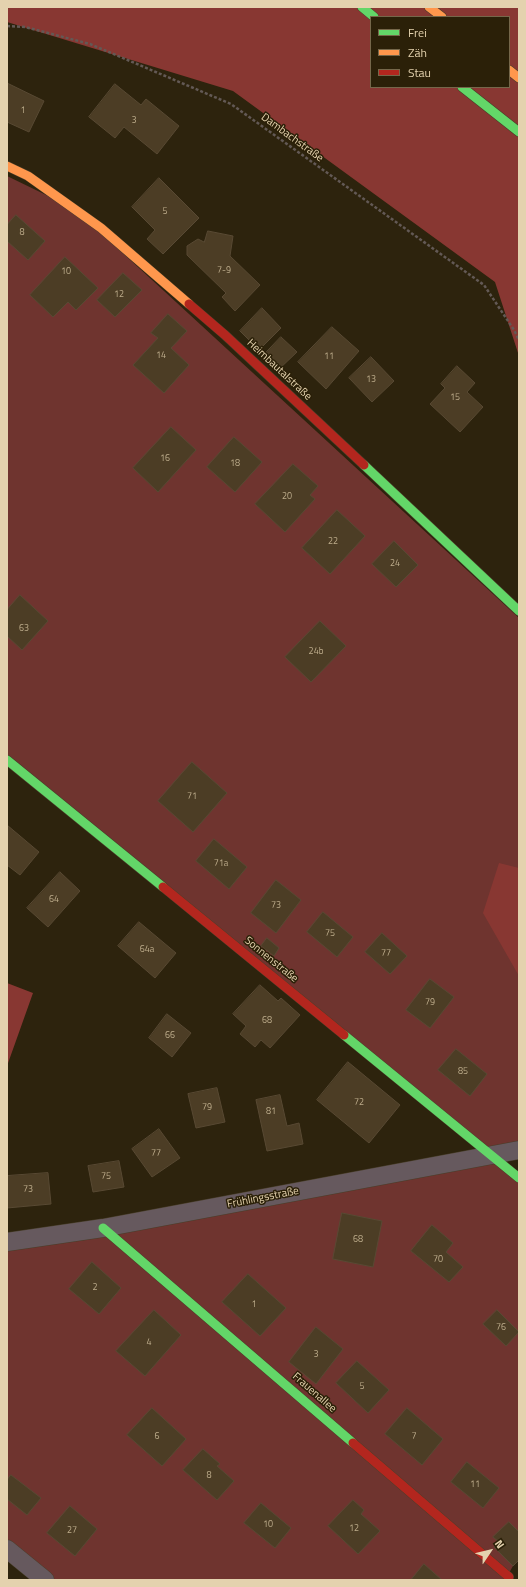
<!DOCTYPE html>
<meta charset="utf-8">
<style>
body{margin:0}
#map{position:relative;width:526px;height:1587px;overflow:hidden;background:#2d230d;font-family:"Titillium Web",sans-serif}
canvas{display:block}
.frame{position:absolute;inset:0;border:8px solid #e4d2ae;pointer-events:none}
.legend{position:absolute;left:370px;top:16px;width:140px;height:72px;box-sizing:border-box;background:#2b2008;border:1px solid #75674a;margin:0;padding:5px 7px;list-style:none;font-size:12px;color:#e4d2ae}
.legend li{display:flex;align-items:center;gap:8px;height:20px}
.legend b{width:20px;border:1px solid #75674a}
.north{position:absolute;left:470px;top:1531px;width:40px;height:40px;-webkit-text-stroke:3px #2b2008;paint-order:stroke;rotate:55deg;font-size:11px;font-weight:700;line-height:16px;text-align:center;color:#e4d2ae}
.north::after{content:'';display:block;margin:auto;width:14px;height:18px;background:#e4d2ae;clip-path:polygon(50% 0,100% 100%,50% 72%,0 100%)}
</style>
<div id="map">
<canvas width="526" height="1587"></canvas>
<div class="frame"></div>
<ul class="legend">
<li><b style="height:5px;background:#63d668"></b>Frei</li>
<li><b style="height:5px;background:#ff974d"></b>Zäh</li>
<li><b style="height:5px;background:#b3261e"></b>Stau</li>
</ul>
<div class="north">N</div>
</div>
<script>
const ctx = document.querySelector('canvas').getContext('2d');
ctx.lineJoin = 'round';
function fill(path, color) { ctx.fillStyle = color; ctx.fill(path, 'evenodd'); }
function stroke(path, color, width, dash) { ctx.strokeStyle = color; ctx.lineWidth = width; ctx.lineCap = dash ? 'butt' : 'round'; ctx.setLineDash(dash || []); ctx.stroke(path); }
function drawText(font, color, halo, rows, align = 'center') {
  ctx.font = font + ' "Titillium Web",sans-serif'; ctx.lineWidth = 3; ctx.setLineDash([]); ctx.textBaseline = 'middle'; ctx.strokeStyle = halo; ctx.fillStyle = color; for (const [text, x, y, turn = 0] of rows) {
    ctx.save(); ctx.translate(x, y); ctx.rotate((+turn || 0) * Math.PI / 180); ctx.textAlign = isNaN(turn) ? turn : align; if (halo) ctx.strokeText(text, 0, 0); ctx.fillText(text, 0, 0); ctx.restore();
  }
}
fill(new Path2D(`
 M7 176 75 209 519 618V1150L493 1156 519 1178V1560L513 1566 505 1580H45L7 1549V1242L492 1156 7 760Z`), '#6f342f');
fill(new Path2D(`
 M7 7H519V356L495 282 233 91 7 22ZM371 17H509V87H371Z
 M499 863 519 868V976L483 913Z
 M7 983 33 993 7 1066Z`), '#883732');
const building = new Path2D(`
 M7 83 44 101 29 132 7 122Z
 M115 84 141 105 146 99 179 126 157 154 124 127 115 138 89 117Z
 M159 178 199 218 163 254 147 239 155 230 132 207Z
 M16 215 45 241 28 260 7 241V225Z
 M208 231 233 236 230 256 260 285 235 311 222 297 226 293 187 255V246L198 239 204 242Z
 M65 257 98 288 76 310 68 302 53 317 30 295Z
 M123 273 142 290 115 317 97 300Z
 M262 308 281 328 259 350 240 331Z
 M168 314 187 331 171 348 189 365 164 393 133 365 158 338 151 333Z
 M332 327 359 351 326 389 298 362Z
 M281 337 297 352 277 371 262 357Z
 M371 357 394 381 372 402 349 378Z
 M457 366 475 383 467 392 483 407 460 432 430 404 445 388 441 384Z
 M171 427 196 450 158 492 133 468Z
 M234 437 262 462 235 492 207 467Z
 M293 464 318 486 310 495 315 499 285 532 255 504Z
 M337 510 365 536 330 574 302 548Z
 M394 541 418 565 396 587 372 564Z
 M20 595 48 621 22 650 7 636V610Z
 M320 621 346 646 311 682 285 657Z
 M192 762 227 793 193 832 158 801Z
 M7 825 39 852 20 875 7 865Z
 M214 839 247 867 229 889 196 861Z
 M60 872 80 891 48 927 27 908Z
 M276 880 301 900 276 933 251 913Z
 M323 912 353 937 337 957 307 932Z
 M139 922 176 953 155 978 118 946Z
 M382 933 407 956 390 974 365 952Z
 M267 938 279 948 274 956 261 946Z
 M430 979 454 997 430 1028 406 1010Z
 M260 985 278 1001 281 998 300 1015 270 1048 261 1040 255 1047 240 1034 246 1026 233 1014Z
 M167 1014 191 1033 172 1057 149 1038Z
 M456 1049 487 1074 470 1096 438 1070Z
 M348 1062 400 1105 369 1143 317 1100Z
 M217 1088 225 1122 196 1128 188 1094Z
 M280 1095 287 1126 299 1123 303 1144 267 1151 256 1100Z
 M159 1129 180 1158 152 1177 132 1149Z
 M119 1161 124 1187 93 1192 88 1166Z
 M48 1173 51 1204 7 1208V1176Z
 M342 1213 382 1221 373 1267 333 1259Z
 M432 1225 453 1243 446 1252 463 1267 449 1282 411 1251Z
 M92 1262 121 1288 99 1314 69 1289Z
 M248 1274 286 1308 260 1336 222 1302Z
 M154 1310 181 1335 145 1376 116 1351Z
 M497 1310 519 1332 506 1346 483 1324Z
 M316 1327 343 1349 316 1384 289 1362Z
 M357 1361 389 1390 368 1413 336 1383Z
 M152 1408 186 1439 162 1466 127 1435Z
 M407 1408 443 1439 422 1465 385 1434Z
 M203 1449 220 1464 217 1466 234 1481 217 1500 183 1470Z
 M467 1462 499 1488 483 1508 451 1482Z
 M11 1475 41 1498 27 1515 7 1499V1480Z
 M353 1500 364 1510 361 1514 380 1531 358 1554 328 1526Z
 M261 1503 291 1528 275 1548 244 1523Z
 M70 1506 97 1529 75 1556 47 1533Z
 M509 1522 519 1532V1560L513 1566 494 1547 499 1542 493 1537Z
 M424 1564 442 1580H411Z`);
fill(building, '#4c3d25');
stroke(building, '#584933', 1);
const street = new Path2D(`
 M7 1242 103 1228 519 1150
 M7 1549 45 1580`);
const fast = new Path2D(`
 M362 7 374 17
 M462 87 519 132
 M364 465 519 611
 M7 760 163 887
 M344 1035 519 1178
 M103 1228 353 1443`);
const slow = new Path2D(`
 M429 7 442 17
 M509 70 519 78
 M7 166 28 176 101 228 189 304`);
const jam = new Path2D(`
 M189 304 225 335 364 465
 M163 887 344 1035
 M353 1443 509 1577`);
stroke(street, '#483e29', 19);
stroke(fast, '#483e29', 10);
stroke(slow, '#483e29', 10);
stroke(jam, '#483e29', 10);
stroke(new Path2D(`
 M7 26 25 27 90 44 231 104 484 285 514 330 519 340`), '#635955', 2.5, [3, 2]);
stroke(street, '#66595e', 18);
stroke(fast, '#63d668', 9);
stroke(slow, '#ff974d', 9);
stroke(jam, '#b3261e', 9);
drawText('9px', '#bead8c', null, [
 ["1",23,111],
 ["3",134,121],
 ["5",165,212],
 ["8",22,233],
 ["7-9",224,271],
 ["10",66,272],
 ["12",119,295],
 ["14",161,356],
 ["11",329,357],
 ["13",371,380],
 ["15",455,398],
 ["16",165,459],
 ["18",235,464],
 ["20",287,497],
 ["22",333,542],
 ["24",395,564],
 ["63",24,629],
 ["24b",316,652],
 ["71",192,797],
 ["71a",221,864],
 ["64",54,900],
 ["73",276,906],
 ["75",330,934],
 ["64a",147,950],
 ["77",386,954],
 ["79",430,1003],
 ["68",267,1021],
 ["66",170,1036],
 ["85",463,1072],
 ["72",359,1103],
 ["79",207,1108],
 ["81",271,1112],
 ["77",156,1154],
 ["75",106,1177],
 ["73",28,1190],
 ["68",358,1240],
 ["70",438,1260],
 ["2",95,1288],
 ["1",254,1305],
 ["76",501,1328],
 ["4",149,1343],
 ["3",316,1355],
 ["5",362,1387],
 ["6",157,1437],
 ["7",414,1437],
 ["8",209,1476],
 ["11",475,1485],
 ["10",268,1525],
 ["12",354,1529],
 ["27",72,1531]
]);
drawText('11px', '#e4d2ae', '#2b2008', [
 ["Dambachstraße",292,138,36],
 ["Heimbautalstraße",279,370,43],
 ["Sonnenstraße",271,960,39],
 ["Frühlingsstraße",263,1198,-11],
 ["Frauenallee",314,1393,41]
]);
</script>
